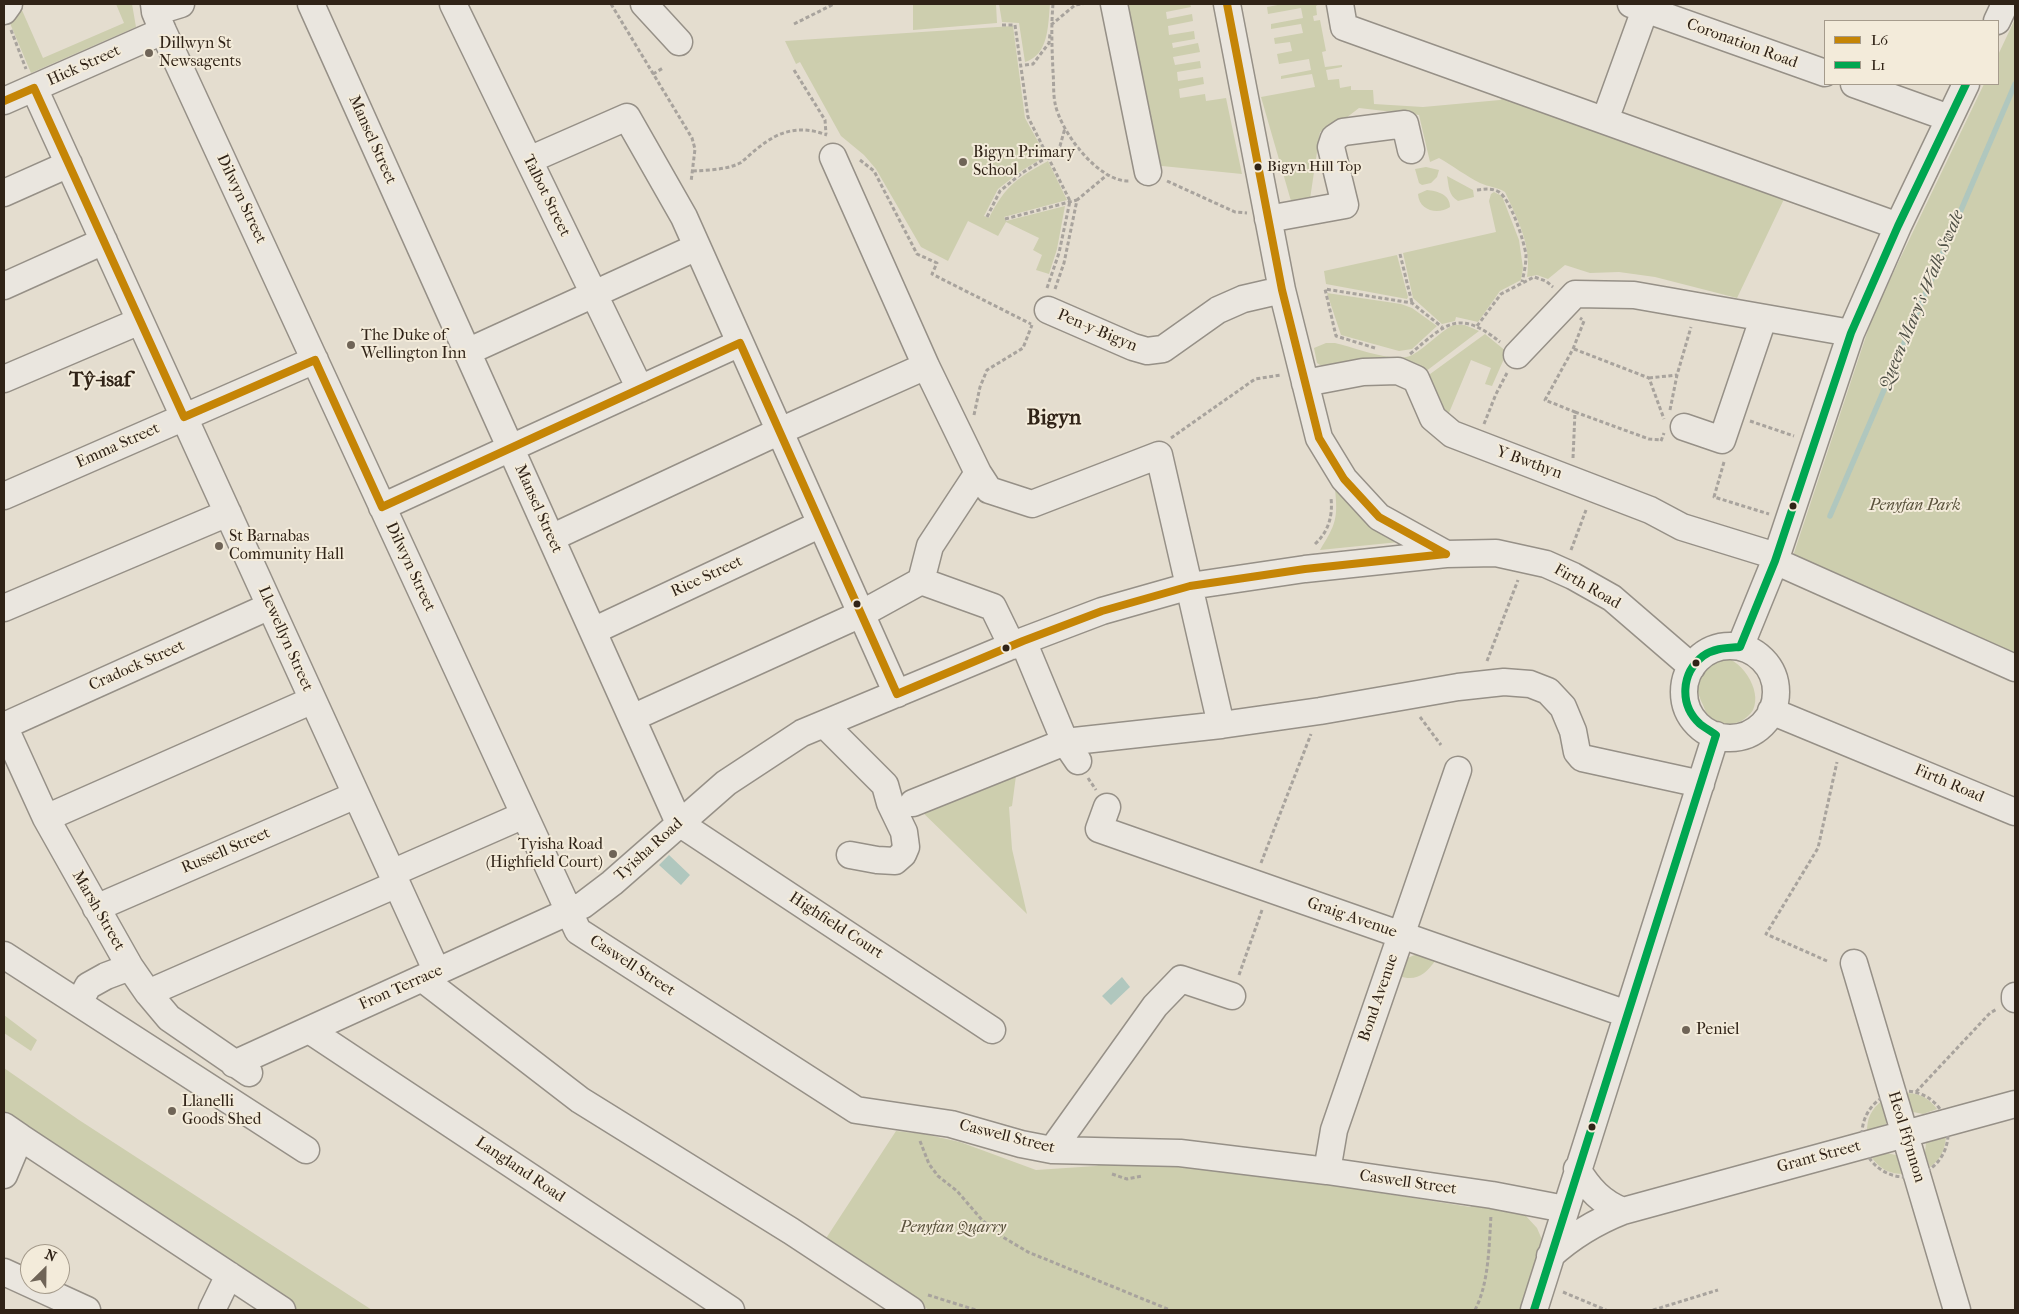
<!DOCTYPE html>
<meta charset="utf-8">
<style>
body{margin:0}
#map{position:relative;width:2019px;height:1314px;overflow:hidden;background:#e4ddcf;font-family:"IM FELL French Canon",serif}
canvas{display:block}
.frame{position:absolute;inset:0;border:5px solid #302317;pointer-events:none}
.legend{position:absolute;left:1824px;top:20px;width:175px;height:65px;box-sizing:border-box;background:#f3ebda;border:1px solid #a59b8c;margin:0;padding:6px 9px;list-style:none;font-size:15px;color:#302317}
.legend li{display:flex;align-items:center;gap:10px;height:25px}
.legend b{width:25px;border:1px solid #a59b8c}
.north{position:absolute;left:20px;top:1244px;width:50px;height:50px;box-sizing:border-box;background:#f3ebda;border:1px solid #a59b8c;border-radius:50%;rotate:23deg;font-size:14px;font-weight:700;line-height:20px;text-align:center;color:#302317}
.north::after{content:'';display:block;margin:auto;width:18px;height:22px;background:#6f6457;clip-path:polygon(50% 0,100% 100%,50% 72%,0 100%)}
</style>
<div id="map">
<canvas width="2019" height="1314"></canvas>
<div class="frame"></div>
<ul class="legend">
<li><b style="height:6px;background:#c58506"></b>L6</li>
<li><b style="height:6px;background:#00a651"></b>L1</li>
</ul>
<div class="north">N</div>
</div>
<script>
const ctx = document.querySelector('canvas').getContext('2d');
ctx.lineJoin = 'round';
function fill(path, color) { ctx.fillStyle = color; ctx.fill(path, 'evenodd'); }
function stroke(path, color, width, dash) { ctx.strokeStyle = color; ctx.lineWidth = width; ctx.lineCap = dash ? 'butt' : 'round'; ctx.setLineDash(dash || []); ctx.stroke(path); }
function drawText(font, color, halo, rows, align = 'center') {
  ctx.font = font + ' "IM FELL French Canon",serif'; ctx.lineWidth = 4; ctx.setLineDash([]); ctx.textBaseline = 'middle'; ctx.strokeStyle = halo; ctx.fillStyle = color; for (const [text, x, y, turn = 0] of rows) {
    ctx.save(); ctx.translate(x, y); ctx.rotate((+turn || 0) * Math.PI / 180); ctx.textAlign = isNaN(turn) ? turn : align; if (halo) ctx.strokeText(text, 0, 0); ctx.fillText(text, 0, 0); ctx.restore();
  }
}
fill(new Path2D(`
 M116 4H132L136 27 31 73 9 21 21 8 43 58 124 23Z
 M913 4H996L997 23 913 30Z
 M999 4H1050C1048 25 1049 55 1025 62L1019 23 1002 22Z
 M1120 4H1190L1191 7 1166 12 1167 19 1192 14 1193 21 1168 26 1169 35 1194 31 1195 39 1172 43 1173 48 1198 43 1200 52 1173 57 1175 65 1200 61 1201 68 1177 72 1178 81 1203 77 1204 84 1179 89 1180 98 1205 94 1206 101 1226 98 1242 174 1152 165Z
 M1283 4H1319L1316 6 1317 15 1313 16 1314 21 1320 20 1326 51 1322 52 1325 67 1342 65V67L1326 70 1328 80 1339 79 1340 88 1351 86V90H1373L1374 104 1423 107 1500 100 1507 95 1786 195 1737 298 1655 277 1619 272 1590 273 1565 265 1548 279 1537 275 1527 277C1532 246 1518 220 1505 192 1497 187 1489 187 1480 183 1466 176 1453 166 1439 158L1430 162 1419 115 1359 108 1333 128 1320 132 1310 199 1291 201 1261 97 1315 87 1312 74 1281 79V76L1311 70 1309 59 1279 64 1277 54 1292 51 1290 42 1275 44 1274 38 1303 33 1301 24 1271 29V24L1303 18 1301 8 1268 14 1267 7Z
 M2015 19V661L1791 562 1873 315 1984 84H1998V55Z
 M1013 26 1025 118 1046 156 1021 171 998 189 984 216 989 218C1006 185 1016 179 1048 161L1067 200 1004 217 1006 221 1065 206 1057 249 1049 274 1036 270 1042 255 1033 250 1039 238 1006 222 998 236 968 221 948 261 921 247 876 169 864 155 841 136 800 62 796 64 785 41Z
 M1426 167 1439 170 1437 177 1431 183 1422 185 1419 183 1415 169Z
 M1447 176 1473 190 1474 197 1458 201C1448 195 1449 186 1447 176Z
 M1427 190C1437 191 1450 194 1450 207 1438 215 1419 211 1418 194Z
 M1494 192 1502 196 1519 240 1523 268 1521 280 1500 291 1478 322 1456 317 1455 321 1442 324 1413 298 1403 253 1496 232 1489 201 1491 194Z
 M1397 255 1408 297 1407 299 1326 284 1324 271Z
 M1327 293 1401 304 1412 308 1437 326 1412 349 1399 351 1341 335Z
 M1453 325H1465L1479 331 1425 372 1325 368 1317 363 1314 348 1326 343H1335C1353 347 1395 364 1412 355 1427 347 1438 333 1453 325Z
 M1485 334 1507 352 1492 386 1485 384 1491 368 1471 360 1446 420 1426 377Z
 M1335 489 1369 521 1399 542 1320 550C1336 524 1338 519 1335 489Z
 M1718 656C1740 656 1763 690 1753 710 1745 723 1727 729 1713 721 1708 718 1705 710 1703 705 1693 683 1691 665 1718 656Z
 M1017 768 1012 806 1009 807 1012 849 1027 914 916 806Z
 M1417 954 1435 961C1426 974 1416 982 1399 976L1405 959Z
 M4 1015 37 1040 31 1051 4 1033Z
 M4 1068 79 1120 372 1310H290L4 1116Z
 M1905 1093C1919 1093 1928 1097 1937 1109L1923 1114 1913 1112Z
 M1883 1100 1888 1119 1886 1124 1867 1132C1867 1118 1871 1109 1883 1100Z
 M896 1131 924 1134 960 1142 1036 1170 1096 1166 1111 1159 1364 1184 1369 1191 1470 1207 1477 1201 1525 1215 1537 1228 1543 1242 1522 1310H929L823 1243Z
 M1946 1136C1945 1150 1941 1159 1930 1167L1925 1153 1926 1143Z
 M1886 1153 1896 1155 1904 1174C1890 1174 1881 1170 1872 1158Z`), '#cdceae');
fill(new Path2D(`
 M669 855 690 875 681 885 659 865Z
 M1122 977 1130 987 1111 1005 1102 996Z`), '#b0c7be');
stroke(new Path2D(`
 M1830 516 2015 84`), '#b0c7be', 5.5);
const minor = new Path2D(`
 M154 4 155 12 163 31 578 931 856 1110 951 1124 1021 1144 1052 1150 1180 1153 1327 1171 1492 1195 1565 1209
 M311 4 679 823
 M453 4 640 389
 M644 4 679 42
 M1114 4 1148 172
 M1227 4 1282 290 1319 438 1344 479 1379 517 1446 554
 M1340 4 1344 27 1898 226
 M1631 4 1825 73
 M4 11 9 4
 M155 12 181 4
 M1997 21 2005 4
 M1854 84 1949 118
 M34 88 437 972
 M4 101 163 31
 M1605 120 1647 4
 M529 160 627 117 684 217 897 694
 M4 193 69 164
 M1268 219 1345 205 1331 147 1334 138 1343 132 1405 124 1411 150
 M4 286 104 241
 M1048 310 1133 347 1147 351 1163 349 1218 310 1243 299 1282 290
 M467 352 697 247
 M1517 355 1575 294 1634 295 1851 333
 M4 379 140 321
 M1305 383 1363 372 1398 371 1416 379 1433 418 1452 434 1650 510 1682 527 1776 556
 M1684 427 1722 440 1763 319
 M978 473 989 490 1032 504 1159 455 1221 725
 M4 496 315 360
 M382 507 740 343
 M551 538 780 431 926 366
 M1775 561 2015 668
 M921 581 993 607 1012 646
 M4 608 228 513
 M593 631 821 524
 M1023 641 1065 742 1078 761
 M1684 692a46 46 0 1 1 92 0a46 46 0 1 1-92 0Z
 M1740 647 1775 561 1851 333 1898 226 1966 84
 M1771 711 2015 812
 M632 718 861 614 921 581 930 546 978 473 926 366 833 157
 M824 724 885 785 890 803 904 832 906 847 903 854 895 861 877 860 850 855
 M4 726 46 818 130 967 148 993 169 1018 249 1073
 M4 726 270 606
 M913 803 1065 742 1221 725 1320 711 1458 687 1504 682 1530 684 1548 691 1563 707 1573 731 1577 752 1582 758 1701 784
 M1107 807 1099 829 1627 1014
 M46 818 313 700
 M679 823 992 1030
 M392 873 524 815
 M96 908 356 795
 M4 955 306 1150
 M1854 963 1957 1310
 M423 979 580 1100 791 1231 911 1310
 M148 993 397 884
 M2015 999V996
 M79 1003 88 986 106 976 130 967
 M309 1030 731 1310
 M234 1064 583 905 612 883 726 783 802 733 1023 641 1102 611 1190 586 1305 569 1446 554 1496 553 1546 564 1573 576 1612 598 1692 667
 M4 1126 20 1137 4 1175
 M20 1137 282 1310
 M1052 1150 1155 1006 1181 979 1232 996
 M1327 1171 1334 1130 1458 770
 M1623 1211 2015 1104
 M1550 1256C1572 1236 1595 1222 1623 1211 1602 1203 1589 1189 1577 1169
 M4 1272 87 1310
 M212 1310 229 1275
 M1534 1310 1716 735`);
stroke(minor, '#969087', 29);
stroke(new Path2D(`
 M611 4 692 138 695 149 691 182
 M1053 4C1051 27 1052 49 1053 72 1054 82 1053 93 1055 103 1060 131 1098 182 1129 181
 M794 24 834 4
 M1002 25H1015L1028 117 1070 201 1059 253 1047 288
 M1051 25 1075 5 1083 4
 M11 30 26 69
 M1025 65 1033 64 1049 43 1050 34
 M794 70 825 120 826 134
 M653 74 663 68
 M860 160 874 171 917 254 937 263 932 274 1031 324
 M693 171C708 170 726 170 740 163 746 159 752 152 758 148 780 130 800 125 827 135
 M1167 181 1235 212 1247 213
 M1477 190C1485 189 1492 188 1499 192 1511 200 1524 241 1526 255 1526 265 1524 273 1522 282
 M987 217 1000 191 1022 173 1052 154 1060 146 1065 128
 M1005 219 1077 200
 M1400 254 1412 303
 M1055 289 1064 263 1077 200 1107 175
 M1477 326 1501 294 1534 277 1546 281 1553 287
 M1375 348 1336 336 1325 289 1412 303 1442 327
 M1574 349 1649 378 1664 419
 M1410 354C1446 324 1458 308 1500 342
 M1649 378 1677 375
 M1670 410 1677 375 1691 327
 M1575 412 1649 439 1662 440
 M974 415 980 387 987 370 1023 348 1032 325
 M1750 421 1794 436
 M1484 424 1496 394 1507 373
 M1171 438 1255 379 1281 375
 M1661 441 1664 433
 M1573 458 1575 412 1545 400 1573 349 1584 321 1580 318
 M1724 462 1714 497 1769 514
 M1315 544C1328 532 1333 517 1331 498
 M1571 550 1586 510
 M1487 661 1518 580
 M1420 717 1441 745
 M1088 778 1096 790
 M1261 863 1311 734
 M1827 961 1766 934 1818 848 1837 762
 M1239 975 1262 910
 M1862 1134a43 43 0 1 1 86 0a43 43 0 1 1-86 0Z
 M1916 1092 1990 1013 1997 1009
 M920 1141 929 1164 938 1176 957 1191 982 1220 1001 1236 1028 1252 1170 1310
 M1112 1174 1127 1179 1142 1176
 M1563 1292 1606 1310
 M928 1295 976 1310
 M1475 1310C1489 1283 1489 1246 1491 1215
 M1653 1310 1718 1290`), '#a8a39d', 3, [4, 2.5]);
stroke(minor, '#eae6df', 26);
stroke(new Path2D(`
 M1227 4 1282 290 1319 438 1344 479 1379 517 1446 554
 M4 101 34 88 184 417 315 360 382 507 740 343 897 694 1023 641 1102 611 1190 586 1305 569 1446 554`), '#c58506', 8);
stroke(new Path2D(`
 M1534 1310 1716 735C1711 731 1705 728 1700 724 1679 705 1681 673 1703 656 1714 648 1727 648 1740 647L1775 561 1851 333 1898 226 1966 84`), '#00a651', 8);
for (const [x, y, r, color] of [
 [149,53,5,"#6f6457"],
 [963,162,5,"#6f6457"],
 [1258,167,4.5,"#302317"],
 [351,345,5,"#6f6457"],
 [1793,506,4.5,"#302317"],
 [219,546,5,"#6f6457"],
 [857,604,4.5,"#302317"],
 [1006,648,4.5,"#302317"],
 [1696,663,4.5,"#302317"],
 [613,854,5,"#6f6457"],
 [1686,1030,5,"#6f6457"],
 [172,1111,5,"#6f6457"],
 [1592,1127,4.5,"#302317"]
]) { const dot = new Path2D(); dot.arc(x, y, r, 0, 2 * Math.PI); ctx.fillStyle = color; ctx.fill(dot); stroke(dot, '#f3ebda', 2); }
drawText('15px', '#302317', '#f3ebda', [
 ["Bigyn Hill Top",1267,167]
], 'left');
drawText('16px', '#302317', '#f3ebda', [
 ["Dillwyn St",159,44],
 ["Newsagents",159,62],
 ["Bigyn Primary",973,153],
 ["School",973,171],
 ["The Duke of",361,336],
 ["Wellington Inn",361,354],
 ["St Barnabas",229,537],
 ["Community Hall",229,555],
 ["Tyisha Road",603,845,"right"],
 ["(Highfield Court)",603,863,"right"],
 ["Peniel",1696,1030],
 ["Llanelli",182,1102],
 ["Goods Shed",182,1120]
], 'left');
drawText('16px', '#302317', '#f3ebda', [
 ["Coronation Road",1742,44,20],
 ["Hick Street",84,66,-24],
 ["Mansel Street",372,140,66],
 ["Talbot Street",546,196,64],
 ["Dilwyn Street",241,199,65],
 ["Pen-y-Bigyn",1097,331,23],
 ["Emma Street",118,446,-24],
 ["Y Bwthyn",1529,463,20],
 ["Mansel Street",538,509,66],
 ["Dilwyn Street",410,567,65],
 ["Rice Street",707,577,-25],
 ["Firth Road",1587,587,30],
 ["Llewellyn Street",285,639,66],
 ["Cradock Street",137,666,-24],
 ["Firth Road",1949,784,23],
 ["Tyisha Road",649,850,-42],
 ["Russell Street",226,851,-23],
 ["Marsh Street",98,911,60],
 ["Graig Avenue",1352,918,19],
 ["Highfield Court",836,926,33],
 ["Caswell Street",632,966,33],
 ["Fron Terrace",401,988,-24],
 ["Bond Avenue",1379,998,-71],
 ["Caswell Street",1007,1137,14],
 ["Heol Ffynnon",1906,1137,73],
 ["Grant Street",1819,1157,-15],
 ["Langland Road",520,1170,34],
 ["Caswell Street",1408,1183,8]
]);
drawText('italic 16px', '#5a523c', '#f3ebda', [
 ["Penyfan Park",1915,506],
 ["Penyfan Quarry",953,1228]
]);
drawText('italic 18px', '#505147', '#f3ebda', [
 ["Queen Mary's Walk Swale",1922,300,-67]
]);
drawText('bold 21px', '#302317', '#f3ebda', [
 ["Tŷ-isaf",100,381],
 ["Bigyn",1054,419]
]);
</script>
